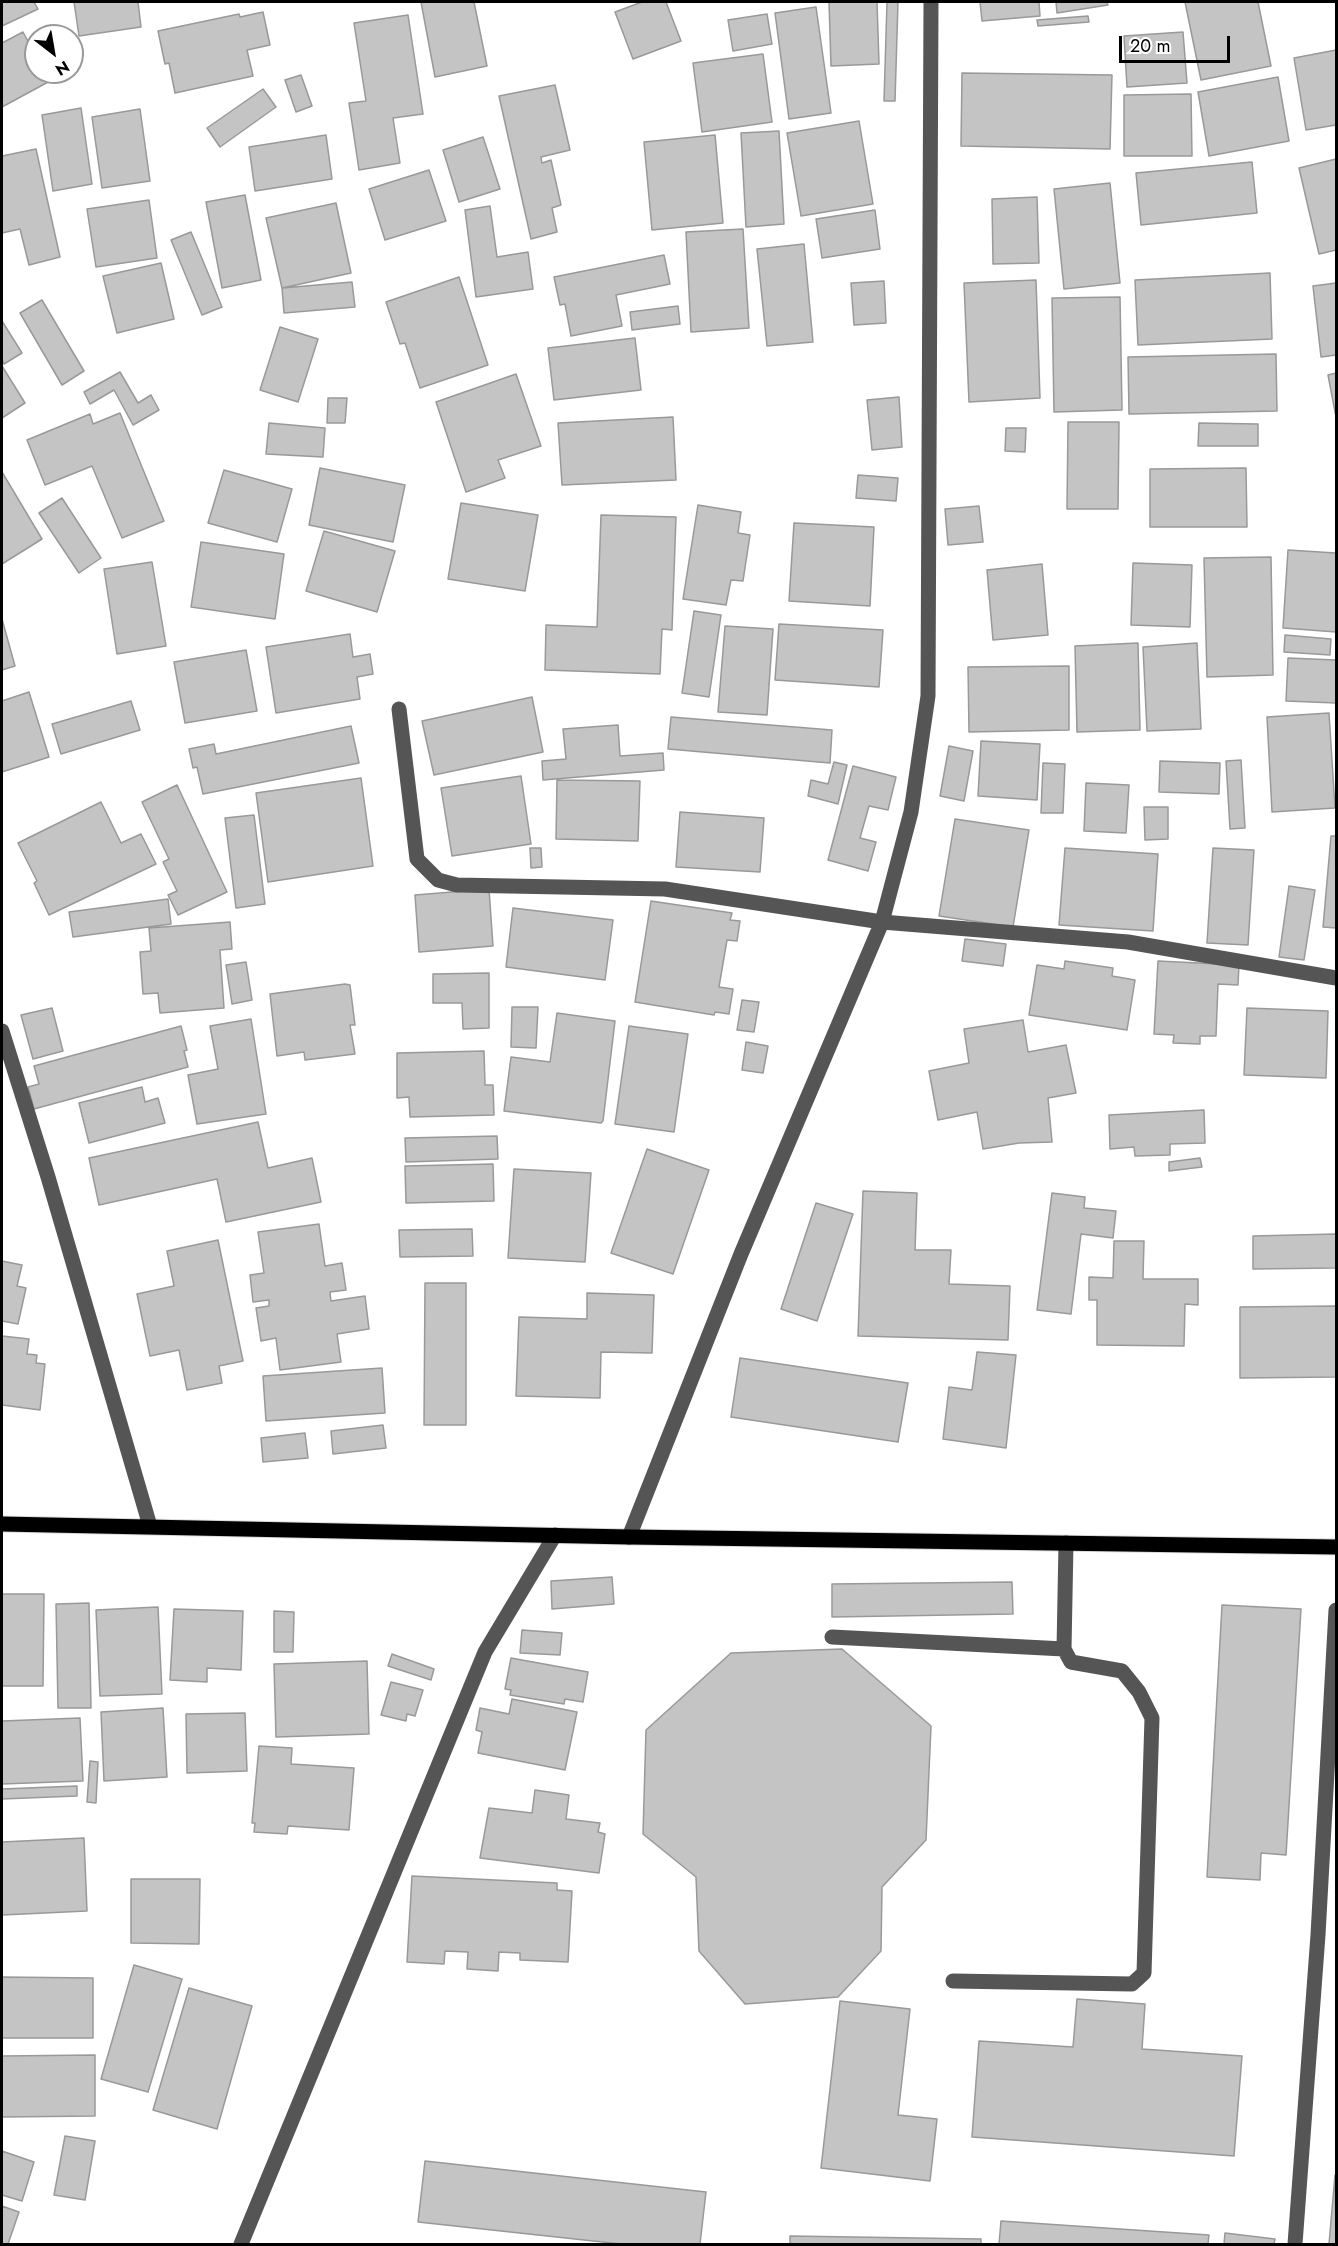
<!DOCTYPE html>
<style>
body{margin:0}
#map{position:relative;width:1338px;height:2246px;overflow:hidden;background:#fff;font-family:Jost,sans-serif}
canvas{display:block}
.frame{position:absolute;inset:0;border:3px solid #000;pointer-events:none}
.north{position:absolute;left:24px;top:24px;width:60px;height:60px;box-sizing:border-box;background:#fff;border:2px solid #999;border-radius:50%;rotate:149deg;font-size:16px;font-weight:700;line-height:24px;text-align:center;color:#000}
.north::after{content:'';display:block;margin:auto;width:21px;height:27px;background:#000;clip-path:polygon(50% 0,100% 100%,50% 72%,0 100%)}
.scale{position:absolute;left:1119px;top:36px;width:111px;height:27px;box-sizing:border-box;border:3px solid #000;border-top:0;padding-left:8px;font-size:18px;line-height:21px;white-space:nowrap;color:#000;-webkit-text-stroke:4px #fff;paint-order:stroke}
</style>
<div id="map">
<canvas width="1338" height="2246"></canvas>
<div class="frame"></div>
<div class="north">N</div>
<div class="scale">20 m</div>
</div>
<script>
const ctx = document.querySelector('canvas').getContext('2d');
ctx.lineJoin = 'round';
function fill(path, color) { ctx.fillStyle = color; ctx.fill(path, 'evenodd'); }
function stroke(path, color, width, dash) { ctx.strokeStyle = color; ctx.lineWidth = width; ctx.lineCap = dash ? 'butt' : 'round'; ctx.setLineDash(dash || []); ctx.stroke(path); }
const building = new Path2D(`
 M2 2H34L38 9 2 26Z
 M74 2H138L141 27 79 36Z
 M421 2H474L487 66 435 77Z
 M642 2H666L681 41 633 59 615 12Z
 M829 2H877L879 64 831 66Z
 M887 2H898L895 101H884Z
 M980 2H1039L1040 16 982 21Z
 M1056 2H1107L1108 5 1057 13Z
 M1185 2H1258L1271 66 1201 80Z
 M816 7 831 113 789 119 775 13Z
 M263 12 270 45 247 50 253 76 175 93 169 63 165 64 158 31 239 14 240 17Z
 M767 14 772 44 733 51 728 20Z
 M408 15 423 114 393 118 400 163 359 170 349 103 366 101 354 23Z
 M1088 16 1089 22 1038 26 1037 20Z
 M23 32 36 56V72H45L50 81 2 107V43Z
 M1183 32 1187 83 1127 87 1124 36Z
 M1336 50V125L1306 130 1294 58Z
 M763 54 772 122 702 132 693 63Z
 M962 73 1112 75 1110 149 961 146Z
 M301 75 312 106 296 112 285 80Z
 M1278 77 1289 141 1209 156 1198 92Z
 M555 85 570 150 541 157 542 163 551 160 561 205 552 208 557 232 531 239 499 96Z
 M263 89 276 107 220 147 207 128Z
 M1191 94 1192 156H1124V95Z
 M81 108 92 184 53 191 42 115Z
 M140 109 150 181 102 188 92 117Z
 M859 121 873 204 801 216 787 133Z
 M779 131 784 224 746 227 741 133Z
 M326 135 332 179 255 191 249 147Z
 M715 135 723 223 652 230 644 142Z
 M483 137 500 189 459 202 443 150Z
 M36 149 60 257 29 265 20 229 2 233V156Z
 M1336 159V250L1319 254 1299 168Z
 M1252 162 1257 213 1141 225 1136 173Z
 M429 170 446 221 385 240 369 189Z
 M1110 183 1120 283 1064 289 1054 189Z
 M245 195 261 280 222 288 206 202Z
 M1037 197 1039 263 993 264 992 199Z
 M149 200 157 258 96 267 87 209Z
 M336 203 351 273 282 288 266 218Z
 M490 206 497 257 528 252 533 289 476 297 465 210Z
 M875 210 880 249 822 258 816 219Z
 M743 229 749 328 691 332 686 232Z
 M191 232 222 307 202 315 171 240Z
 M804 244 813 342 767 346 757 249Z
 M664 255 670 284 616 295 622 326 571 336 565 304 560 305 554 277Z
 M161 263 174 319 117 333 103 276Z
 M1270 273 1272 339 1138 345 1135 280Z
 M459 277 488 365 420 388 405 343 400 344 386 302Z
 M1036 280 1040 398 969 402 964 283Z
 M884 281 886 323 854 325 851 283Z
 M352 282 355 307 284 313 282 288Z
 M1336 283V355L1321 357 1313 286Z
 M1120 297 1122 410 1054 412 1052 298Z
 M42 300 84 371 62 385 20 313Z
 M678 306 680 324 632 330 630 312Z
 M2 321 22 353 4 364 2 359Z
 M280 327 318 339 298 402 260 390Z
 M635 338 641 390 554 400 548 348Z
 M1276 354 1277 411 1129 414 1128 357Z
 M2 366 25 403 2 418Z
 M120 372 138 403 151 395 159 410 133 425 114 390 90 404 84 392Z
 M1336 373V417L1328 375Z
 M516 374 541 446 498 460 505 478 466 492 436 402Z
 M899 397 902 447 872 450 867 400Z
 M328 398H347L345 423H327Z
 M120 413 164 521 122 538 92 466 45 485 27 440 90 414 93 424Z
 M673 417 676 480 562 485 558 423Z
 M1068 422H1119L1118 509H1067Z
 M269 423 325 428 323 457 266 454Z
 M1199 423 1258 424V446H1198Z
 M1006 428H1026L1025 452 1005 451Z
 M320 468 405 485 393 542 309 525Z
 M1246 468 1247 527H1150V469Z
 M224 470 292 489 277 542 208 523Z
 M2 472 42 539 2 564Z
 M858 475 898 478 896 501 856 498Z
 M62 498 101 558 79 573 39 513Z
 M461 503 538 515 525 591 448 579Z
 M698 505 741 512 738 533 750 535 743 581 731 580 726 605 683 599Z
 M979 506 983 542 948 545 945 509Z
 M601 515 676 517 672 630 662 629 660 674 545 670 546 625 597 627Z
 M794 523 874 527 870 606 789 601Z
 M324 531 395 551 377 612 306 591Z
 M201 542 284 554 275 619 191 607Z
 M1288 550 1336 553V632L1283 628Z
 M1271 557 1273 675 1207 677 1204 558Z
 M152 562 166 646 117 654 104 569Z
 M1133 563 1192 565 1190 627 1131 625Z
 M1042 564 1048 635 993 640 987 570Z
 M694 611 721 615 709 697 682 693Z
 M2 619 15 666 2 670Z
 M779 624 883 630 879 687 775 680Z
 M725 626 773 629 767 715 718 712Z
 M350 634 353 657 370 654 373 674 357 677 360 699 276 713 266 647Z
 M1285 635 1331 639 1330 655 1284 652Z
 M1138 643 1140 730 1077 732 1075 646Z
 M1197 643 1201 729 1147 731 1143 647Z
 M246 650 257 711 185 723 174 662Z
 M1288 658 1336 660V703L1286 701Z
 M1069 666V730L969 732 968 667Z
 M29 692 49 757 2 772V701Z
 M532 697 543 752 434 775 422 721Z
 M131 701 140 730 61 754 52 724Z
 M1329 713 1335 808 1272 812 1267 717Z
 M671 717 832 730 830 763 668 749Z
 M618 725 620 756 663 753 664 770 543 780 542 761 566 759 563 729Z
 M351 726 359 763 203 794 197 767 193 768 189 749 214 744 216 754Z
 M981 741 1040 744 1037 800 978 796Z
 M949 746 973 751 964 801 940 796Z
 M1241 760 1245 828 1230 829 1226 761Z
 M1160 761 1220 763 1219 794 1159 792Z
 M834 762 847 765 838 804 808 796 811 780 828 784Z
 M1043 763 1065 764 1063 813H1041Z
 M853 766 896 777 888 810 869 806 860 838 876 842 868 871 828 860Z
 M521 776 531 844 452 856 441 788Z
 M361 778 373 866 268 882 256 793Z
 M557 780 640 781 638 841 556 839Z
 M1086 783 1129 785 1126 833 1084 831Z
 M177 785 227 892 178 915 168 895 177 891 163 862 169 859 142 802Z
 M101 802 121 843 141 834 156 864 49 915 34 883 37 881 18 843Z
 M1144 807H1168V839L1145 840Z
 M680 812 764 818 760 872 676 867Z
 M254 815 265 904 236 908 225 818Z
 M955 819 1029 830 1013 927 939 916Z
 M1331 836H1336V928L1323 927Z
 M530 848H541L542 867 531 868Z
 M1065 848 1158 854 1153 931 1059 925Z
 M1213 848 1254 850 1248 945 1207 943Z
 M1289 886 1315 890 1304 960 1279 957Z
 M489 889 493 946 419 952 415 895Z
 M168 899 171 924 73 937 69 912Z
 M651 901 732 913 730 920 740 921 737 941 727 940 719 987 733 989 729 1014 715 1012 714 1015 635 1002Z
 M513 908 613 920 605 980 506 967Z
 M230 922 232 949 220 950 224 1008 160 1013 158 993 143 994 140 952 151 951 149 928Z
 M965 939 1006 944 1003 966 962 961Z
 M1065 961 1113 968 1112 976 1135 980 1127 1030 1029 1015 1037 965 1064 969Z
 M1158 961 1239 965 1238 985 1218 984 1216 1036H1200V1044L1173 1043 1174 1035 1154 1034Z
 M246 962 252 1000 232 1004 226 965Z
 M489 973V1028L463 1029 462 1003H433V974Z
 M345 984 350 985 355 1025H350L355 1054 305 1060 304 1052 277 1056 270 994Z
 M742 1000 759 1002 754 1032 737 1030Z
 M512 1007H538L536 1048 511 1047Z
 M52 1008 63 1051 33 1059 21 1015Z
 M1247 1008 1328 1011 1326 1078 1244 1075Z
 M557 1013 615 1021 603 1121 601 1123 504 1111 511 1057 550 1062Z
 M251 1019 266 1114 197 1124 188 1075 218 1069 210 1026Z
 M1023 1020 1028 1052 1066 1045 1076 1093 1048 1098 1052 1142 1019 1143 983 1149 977 1112 938 1120 929 1071 969 1063 964 1029Z
 M181 1026 187 1050 184 1051 188 1067 34 1109 28 1087 39 1084 34 1066Z
 M629 1026 688 1034 674 1132 615 1124Z
 M746 1042 768 1046 763 1073 742 1070Z
 M484 1051 485 1085H493L494 1115 410 1117 409 1097 397 1098V1053Z
 M142 1087 145 1102 158 1098 165 1123 89 1143 79 1103Z
 M1204 1110 1205 1143 1170 1144V1155L1135 1156 1134 1147 1110 1149 1109 1115Z
 M258 1122 268 1168 312 1158 321 1202 226 1222 217 1179 99 1205 89 1158Z
 M497 1136 498 1159 406 1162 405 1138Z
 M647 1149 709 1170 673 1274 611 1253Z
 M1200 1158 1202 1167 1169 1171V1162Z
 M493 1164 494 1201 406 1203 405 1166Z
 M514 1169 591 1173 585 1262 508 1258Z
 M863 1191 917 1193 915 1250H951L949 1284 1010 1286 1008 1340 858 1336Z
 M1052 1193 1085 1197 1084 1208 1116 1211 1113 1238 1081 1234 1071 1314 1037 1310Z
 M816 1203 853 1214 817 1321 781 1309Z
 M319 1224 325 1266 342 1263 346 1290 330 1292 331 1301 365 1296 369 1329 337 1334 341 1362 280 1370 276 1338 261 1341 256 1308 269 1306V1300L253 1302 250 1275 264 1273 258 1232Z
 M472 1229 473 1256 400 1257 399 1230Z
 M1336 1234V1268L1253 1269V1236Z
 M218 1240 243 1361 219 1366 222 1383 187 1390 179 1350 150 1356 137 1294 174 1286 167 1251Z
 M1114 1241H1144L1143 1279H1198V1305L1185 1304 1184 1346 1097 1345V1300H1089V1277L1113 1278Z
 M2 1261 22 1265 17 1286 26 1288 18 1324 2 1321Z
 M425 1283H466V1425H424Z
 M587 1293 654 1295 652 1353 601 1352 600 1398 516 1396 519 1317 587 1319Z
 M1336 1306V1377L1240 1378V1307Z
 M2 1336 29 1339 27 1354 37 1355 36 1363 45 1364 40 1410 2 1405Z
 M977 1352 1016 1355 1006 1448 943 1439 949 1387 972 1390Z
 M740 1358 908 1383 898 1442 731 1417Z
 M382 1368 385 1413 266 1421 263 1376Z
 M383 1425 386 1448 333 1454 331 1431Z
 M305 1433 308 1458 263 1462 261 1438Z
 M612 1577 614 1604 552 1609 551 1581Z
 M1012 1582 1013 1614 832 1617V1584Z
 M2 1594H44L43 1686H2Z
 M89 1603 91 1708H58L56 1604Z
 M1222 1605 1301 1609 1286 1855 1261 1853 1260 1880 1207 1877Z
 M158 1607 162 1694 100 1696 96 1610Z
 M174 1609 243 1611 241 1670 207 1668V1682L170 1680Z
 M274 1611 294 1612 293 1652H274Z
 M522 1630 562 1633 560 1655 520 1653Z
 M842 1649 931 1726 926 1840 882 1887 881 1951 838 1997 745 2004 699 1951 696 1877 643 1834 646 1730 731 1653Z
 M392 1654 434 1669 431 1680 388 1666Z
 M511 1658 588 1672 583 1702 565 1699 564 1704 510 1695 511 1690 505 1689Z
 M367 1661 369 1734 276 1737 274 1664Z
 M391 1682 423 1690 415 1716 407 1714 406 1721 381 1715Z
 M512 1699 577 1712 565 1770 478 1753 482 1732 476 1730 480 1708 509 1714Z
 M163 1708 167 1777 104 1781 101 1712Z
 M245 1713 247 1771 187 1773 186 1714Z
 M80 1718 83 1781 2 1784V1721Z
 M259 1746 292 1748 291 1764 354 1768 349 1830 288 1826 287 1834 254 1832 255 1823H252Z
 M90 1761 98 1762 96 1803 87 1802Z
 M77 1786V1796L2 1799V1789Z
 M535 1790 569 1795 566 1819 600 1823 598 1832 605 1834 599 1873 480 1858 489 1808 532 1813Z
 M84 1838 87 1911 2 1915V1842Z
 M412 1876 557 1883V1890L572 1891 568 1962 520 1960V1953L499 1952 498 1971 467 1969 468 1952 445 1951 444 1964 407 1962Z
 M131 1879H200L199 1944 131 1943Z
 M134 1965 182 1979 148 2092 101 2079Z
 M2 1977 93 1978V2038H2Z
 M189 1988 252 2006 217 2129 153 2110Z
 M1077 1999 1145 2004 1142 2049 1242 2056 1234 2156 972 2137 979 2041 1073 2047Z
 M840 2001 910 2009 898 2115 937 2119 930 2181 821 2168Z
 M95 2055V2116L2 2117V2056Z
 M65 2136 95 2141 85 2200 54 2195Z
 M2 2151 34 2162 22 2201 2 2195Z
 M425 2161 706 2192 700 2244H621L418 2222Z
 M1335 2175 1336 2244H1329Z
 M2 2206 19 2212 8 2244H2Z
 M1001 2221 1209 2235 1208 2244H999Z
 M1225 2233 1275 2239 1274 2244H1224Z
 M790 2236 981 2239V2244H790Z`);
fill(building, '#c4c4c4');
stroke(building, '#999', 1.5);
const major = new Path2D(`
 M2 1524 629 1537 1336 1547`);
stroke(major, '#dbdbdb', 17);
stroke(new Path2D(`
 M399 709 417 859 438 880 457 885 665 889 882 922 1128 942 1336 978
 M2 1031 48 1177 150 1526
 M629 1537 741 1254 882 922 911 812 928 696 931 2
 M832 1637 1064 1649
 M953 1981 1132 1984 1144 1973 1152 1718 1139 1692 1122 1671 1071 1662 1064 1649 1066 1543
 M241 2244 485 1652 555 1535
 M1295 2244 1318 1935 1336 1610`), '#555', 15);
stroke(major, '#000', 15);
</script>
